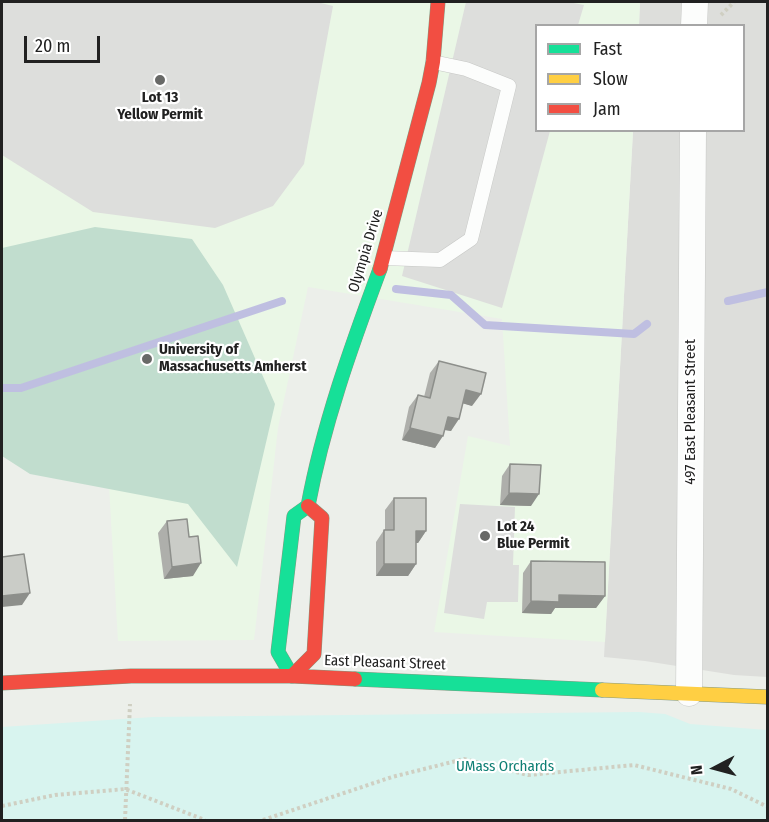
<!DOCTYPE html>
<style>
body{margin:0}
#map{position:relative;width:769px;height:822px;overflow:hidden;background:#ecefea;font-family:"Fira Sans Condensed",sans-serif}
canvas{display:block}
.frame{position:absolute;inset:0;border:3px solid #212121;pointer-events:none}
.legend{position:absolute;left:535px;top:24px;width:210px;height:108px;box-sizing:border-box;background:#fff;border:2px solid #a6a6a6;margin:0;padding:8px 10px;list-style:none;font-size:18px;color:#212121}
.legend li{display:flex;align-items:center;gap:12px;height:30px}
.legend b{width:30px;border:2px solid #a6a6a6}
.north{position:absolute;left:685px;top:738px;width:60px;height:60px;-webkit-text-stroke:4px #fff;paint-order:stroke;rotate:264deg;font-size:16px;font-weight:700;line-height:24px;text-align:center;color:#212121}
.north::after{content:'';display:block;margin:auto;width:21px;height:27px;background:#212121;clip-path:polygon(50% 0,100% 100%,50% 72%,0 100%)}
.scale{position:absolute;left:24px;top:36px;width:76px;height:27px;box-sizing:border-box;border:3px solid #212121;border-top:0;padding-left:8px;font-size:18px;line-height:21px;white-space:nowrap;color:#212121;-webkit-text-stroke:4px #fff;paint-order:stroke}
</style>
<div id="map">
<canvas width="769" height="822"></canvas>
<div class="frame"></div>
<ul class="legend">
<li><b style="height:8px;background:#16e098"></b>Fast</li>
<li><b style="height:8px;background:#ffcf43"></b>Slow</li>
<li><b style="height:8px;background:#f24e42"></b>Jam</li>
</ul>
<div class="north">N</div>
<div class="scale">20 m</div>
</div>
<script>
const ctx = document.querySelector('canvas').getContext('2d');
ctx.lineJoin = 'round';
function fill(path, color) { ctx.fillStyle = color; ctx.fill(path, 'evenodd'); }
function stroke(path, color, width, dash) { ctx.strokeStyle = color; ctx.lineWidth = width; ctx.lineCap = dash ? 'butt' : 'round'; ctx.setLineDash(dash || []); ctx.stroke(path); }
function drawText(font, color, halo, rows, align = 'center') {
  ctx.font = font + ' "Fira Sans Condensed",sans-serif'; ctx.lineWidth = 4.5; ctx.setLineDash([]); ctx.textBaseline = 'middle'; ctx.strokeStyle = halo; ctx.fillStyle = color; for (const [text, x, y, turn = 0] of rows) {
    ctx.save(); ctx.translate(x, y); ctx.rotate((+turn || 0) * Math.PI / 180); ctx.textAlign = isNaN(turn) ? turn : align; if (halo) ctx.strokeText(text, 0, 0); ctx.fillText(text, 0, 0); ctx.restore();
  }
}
fill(new Path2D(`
 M640 2H767V677L734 675 645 661 604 657 633 131 744 130V26L639 25Z`), '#dddedb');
fill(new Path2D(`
 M2 2H640L639 25 536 26V130L633 131 605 642 434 632 468 436 510 446 502 319 308 287 278 428 254 640 118 641 104 400 2 407Z`), '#eaf7e6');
fill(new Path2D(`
 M95 227 192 239 223 285 275 404 237 567 188 504 30 474 2 456V248Z`), '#c1ddce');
fill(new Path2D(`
 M639 712 665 714 690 724 767 730V820H2V727L153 717Z`), '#d8f4ef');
fill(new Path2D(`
 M2 2H317L333 6 304 164 273 206 215 228 93 212 2 155Z
 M466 2H568L584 5 578 25 536 26V130L550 131 502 308 402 276Z
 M460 504 515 507 513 565H519L518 602H487L484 619 444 613Z`), '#dddedc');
stroke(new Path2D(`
 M396 289 451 295 485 325 634 334 647 324
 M728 301 768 292
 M2 388H21L282 301`), '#bfbfe1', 8);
const lane = new Path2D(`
 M384 258 440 260 471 239 509 86 466 69 433 62`);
const street = new Path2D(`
 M694 26 695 2
 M689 693 693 130`);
const fast = new Path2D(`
 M292 676 278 652 294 516 308 506C323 425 351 347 380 269
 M355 679 602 690`);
const slow = new Path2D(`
 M602 690 768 697`);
const jam = new Path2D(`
 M380 269 429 83 433 62 438 2
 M292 676 314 654 322 518 308 506
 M2 683 131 676H292L355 679`);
stroke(lane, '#c7c8c6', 15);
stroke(street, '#c7c8c6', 27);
stroke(fast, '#849a82', 15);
stroke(slow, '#849a82', 15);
stroke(jam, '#849a82', 15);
stroke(new Path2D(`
 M721 15 734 2
 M2 806 55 795 125 789 205 820
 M125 820 130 704
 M263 820 392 777 464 759 528 775 634 765 731 789 768 807`), '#cfcfc2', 4, [3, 3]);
stroke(lane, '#fcfdfc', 14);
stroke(street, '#fcfdfc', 26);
stroke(fast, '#16e098', 14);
stroke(slow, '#ffcf43', 14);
stroke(jam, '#f24e42', 14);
fill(new Path2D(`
 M439 361 472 406 463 403 451 431 445 430 435 448 402 440 409 407 418 395 424 397 430 373Z
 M510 464 531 506 500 505 502 476Z
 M394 498 426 531 418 543H416V564L408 576H376V542L384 530H385V510Z
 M167 521 193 576 164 579 158 533Z
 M531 561 605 596 596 608H555L551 614 522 613 523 573Z`), '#aeafab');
fill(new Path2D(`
 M466 390 481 394 472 406 458 402Z
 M448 417 459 419 451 431 439 429Z
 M410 428 443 436 435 448 402 440Z
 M509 493 539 494 531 506 500 505Z
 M416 531H426L418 543H408Z
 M201 563 193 576 164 579 172 567Z
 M384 564H416L408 576H376Z
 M30 593 22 605 2 607V596Z
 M559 595 605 596 596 608H555L551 614 522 613 531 601Z`), '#8d8f8b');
const building = new Path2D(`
 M439 361 486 373 481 394 466 390 459 419 448 417 443 436 410 428 418 395 430 398Z
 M510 464 541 465 539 494 509 493Z
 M394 498H426V531H416V564H384V530H394Z
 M187 519 189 537 198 536 201 563 172 567 167 521Z
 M24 554 30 593 2 596V557Z
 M531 561 605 562V596L559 595V602L531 601Z`);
fill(building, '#caccc7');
stroke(building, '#8d8f8b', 1.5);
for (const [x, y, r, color] of [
 [160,80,6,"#686967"],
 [147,359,6,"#686967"],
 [485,536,6,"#686967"]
]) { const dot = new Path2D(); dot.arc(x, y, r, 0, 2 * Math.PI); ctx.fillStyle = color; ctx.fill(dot); stroke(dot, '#fff', 2); }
drawText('bold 15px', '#212121', '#fff', [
 ["Lot 13",160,98,"center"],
 ["Yellow Permit",160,115,"center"],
 ["University of",159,350],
 ["Massachusetts Amherst",159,367],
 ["Lot 24",497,527],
 ["Blue Permit",497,544]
], 'left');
drawText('15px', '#212121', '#fff', [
 ["Olympia Drive",366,251,-73],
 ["497 East Pleasant Street",691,412,-90],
 ["East Pleasant Street",385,663,2]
]);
drawText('15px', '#0f7f74', '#fff', [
 ["UMass Orchards",505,767]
]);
</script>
